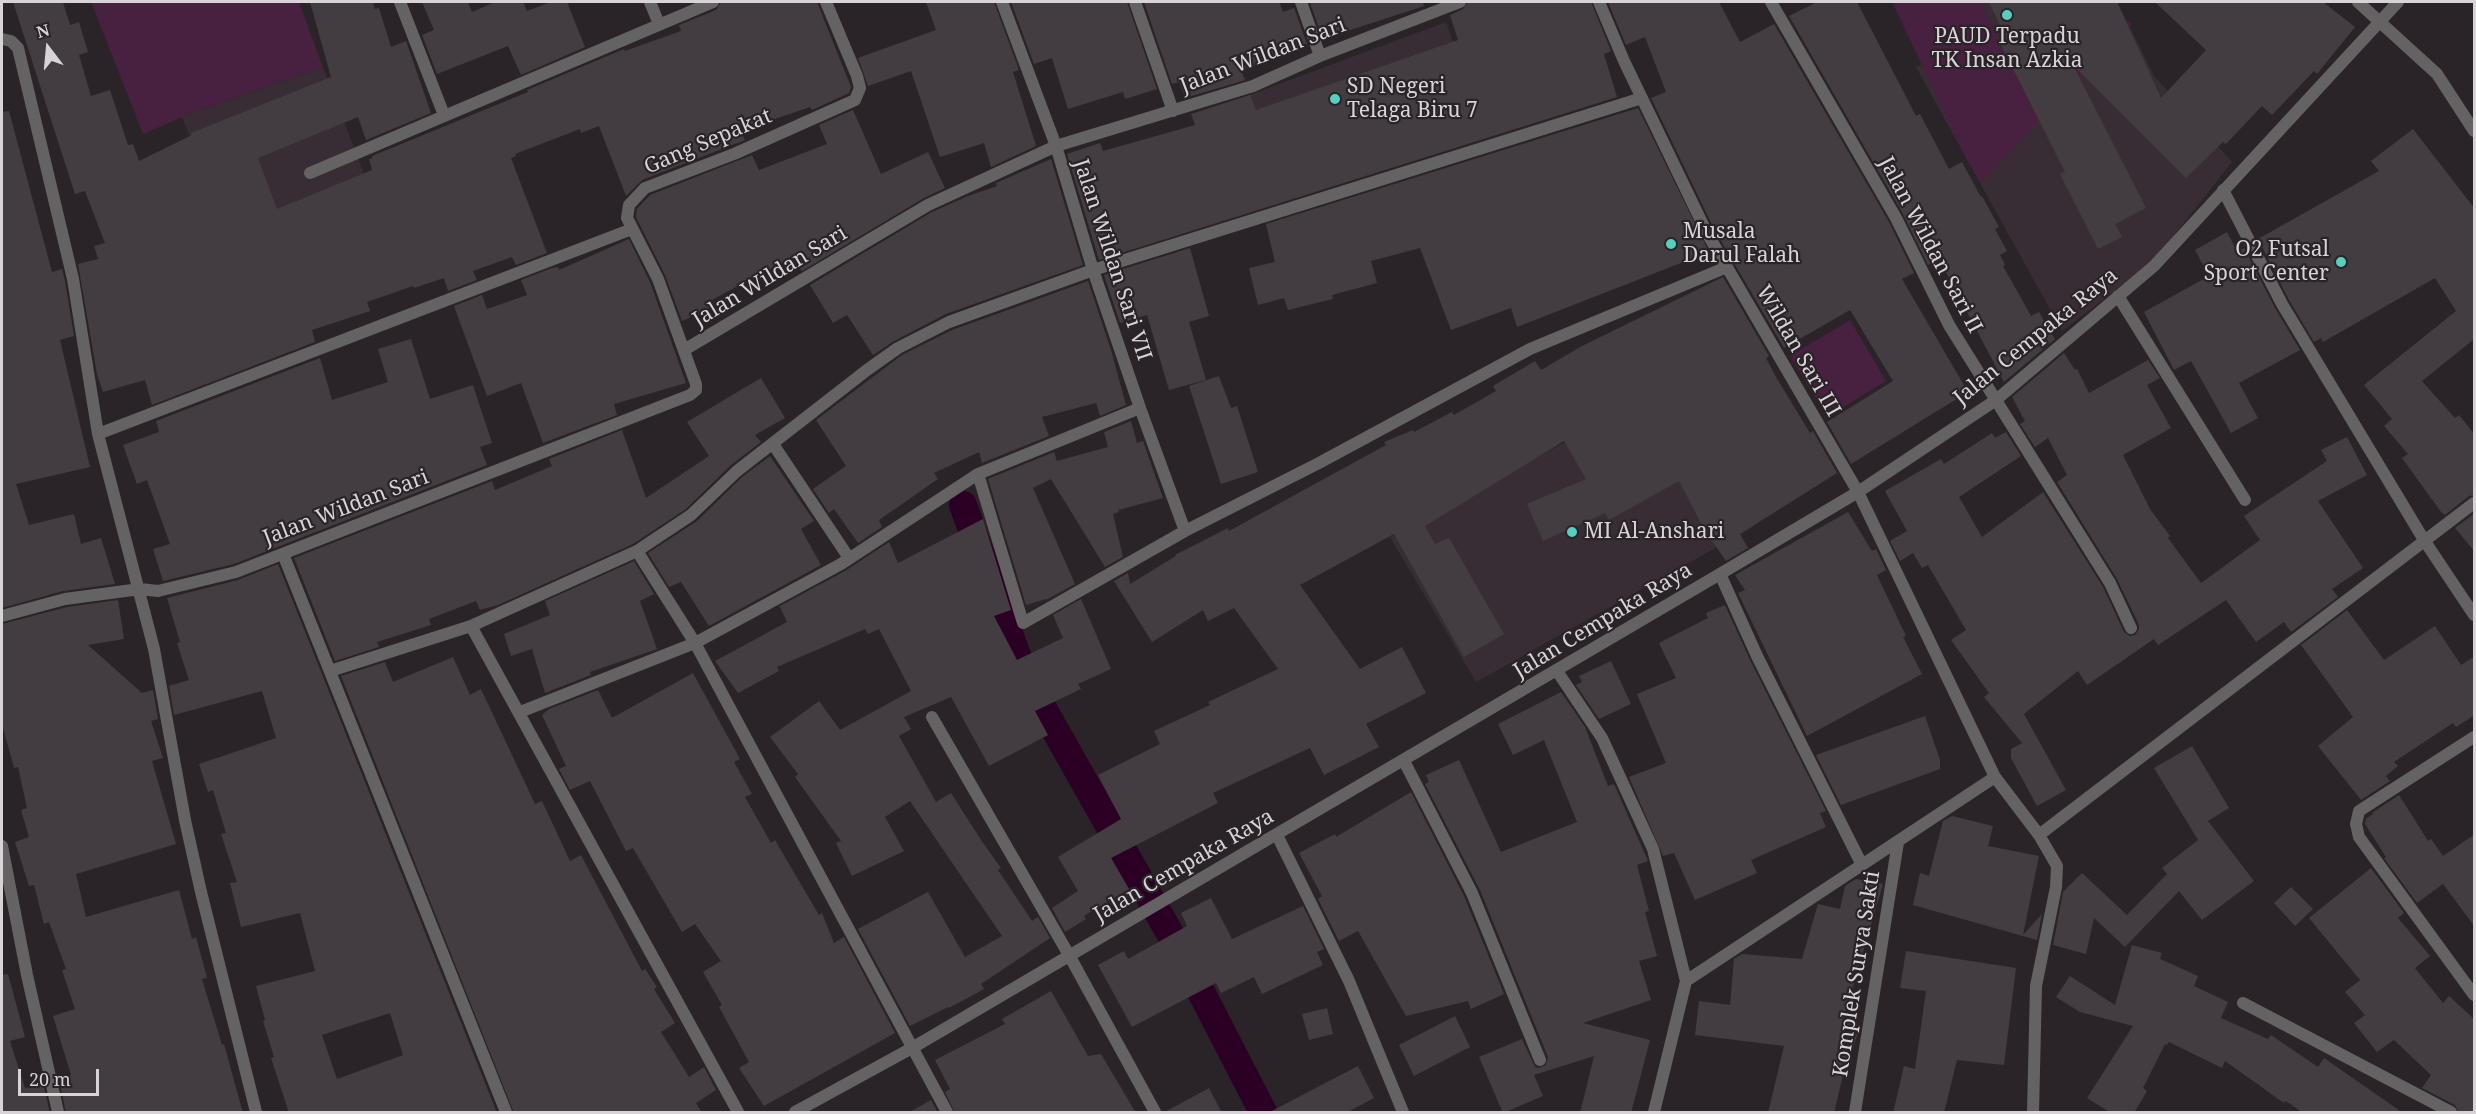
<!DOCTYPE html>
<style>
body{margin:0}
#map{position:relative;width:2476px;height:1114px;overflow:hidden;background:#2a2428;font-family:"Noto Serif",serif}
canvas{display:block}
.frame{position:absolute;inset:0;border:3px solid #d7d3d6;pointer-events:none}
.north{position:absolute;left:18px;top:18px;width:60px;height:60px;-webkit-text-stroke:4px #2a2428;paint-order:stroke;rotate:344deg;font-size:16px;font-weight:700;line-height:24px;text-align:center;color:#d7d3d6}
.north::after{content:'';display:block;margin:auto;width:21px;height:27px;background:#d7d3d6;clip-path:polygon(50% 0,100% 100%,50% 72%,0 100%)}
.scale{position:absolute;left:18px;top:1069px;width:81px;height:27px;box-sizing:border-box;border:3px solid #d7d3d6;border-top:0;padding-left:8px;font-size:18px;line-height:21px;white-space:nowrap;color:#d7d3d6;-webkit-text-stroke:4px #2a2428;paint-order:stroke}
</style>
<div id="map">
<canvas width="2476" height="1114"></canvas>
<div class="frame"></div>
<div class="north">N</div>
<div class="scale">20 m</div>
</div>
<script>
const ctx = document.querySelector('canvas').getContext('2d');
ctx.lineJoin = 'round';
function fill(path, color) { ctx.fillStyle = color; ctx.fill(path, 'evenodd'); }
function stroke(path, color, width, dash) { ctx.strokeStyle = color; ctx.lineWidth = width; ctx.lineCap = dash ? 'butt' : 'round'; ctx.setLineDash(dash || []); ctx.stroke(path); }
function drawText(font, color, halo, rows, align = 'center') {
  ctx.font = font + ' "Noto Serif",serif'; ctx.lineWidth = 4.5; ctx.setLineDash([]); ctx.textBaseline = 'middle'; ctx.strokeStyle = halo; ctx.fillStyle = color; for (const [text, x, y, turn = 0] of rows) {
    ctx.save(); ctx.translate(x, y); ctx.rotate((+turn || 0) * Math.PI / 180); ctx.textAlign = isNaN(turn) ? turn : align; if (halo) ctx.strokeText(text, 0, 0); ctx.fillText(text, 0, 0); ctx.restore();
  }
}
fill(new Path2D(`
 M1980 2H2117L2154 76 2232 162 2154 261 2062 331 1916 67 1994 29Z
 M1446 22 1469 86 1221 167 1204 112Z
 M323 67 382 221 243 267 182 117Z
 M1676 382 1753 527 1476 682 1390 537Z`), '#382d35');
fill(new Path2D(`
 M91 2H299L323 67 182 117 143 134Z
 M1892 2H1981L2003 49 2109 2H2112L2117 15 2132 24 1981 183 1966 158Z
 M1850 320 1886 381 1827 417 1790 356Z`), '#47213f');
stroke(new Path2D(`
 M963 505 1024 675 1181 953 1263 1112`), '#2c0025', 28);
fill(new Path2D(`
 M13 2H63L70 25 79 22 88 52 79 55 91 96 110 90 128 145 133 144 139 161 192 135 191 133 331 77 310 2H373L375 9 379 8 391 47 406 41 431 113 366 140 358 117 258 158 277 209 372 170 369 159 373 158 372 156 528 92 527 90 624 49 625 51 681 31 679 25 716 10 721 2H817L851 87 849 93 812 110 810 107 740 131 745 140 642 180 626 196 599 126 581 133 580 129 515 154 516 156 511 158 547 253 516 265 512 257 473 271 477 280 448 291 444 278 414 288 413 286 367 302 370 311 312 330 315 342 152 405 145 380 103 392 97 374 78 264 98 259 94 246 105 243 85 191 75 194Z
 M422 2H468L472 12 495 2H523L527 11 551 2H567L585 47 521 75 508 46 437 74 422 35 434 30Z
 M926 2H994L1019 70 1013 72 1036 146 991 167 984 143 940 157 911 71 868 86 858 58 936 30Z
 M1011 2H1127L1157 89 1125 99 1123 92 1068 109 1052 58 1034 64Z
 M1144 2H1279L1283 12 1294 8 1307 44 1297 47 1298 50 1241 70 1245 80 1185 98 1179 82 1172 84Z
 M1316 2H1423L1424 6 1323 39 1310 3Z
 M1468 2H1591L1611 51 1604 54 1617 97 1099 260 1067 154 1100 143 1103 151 1195 125 1191 114 1250 95 1256 110 1458 40 1450 15 1463 9Z
 M1608 2H1719L1740 42 1774 24 1889 222 1914 273 1902 279 1968 392 1851 464 1827 422 1893 381 1850 310 1784 348 1714 229 1651 98 1666 92 1645 37 1626 45Z
 M1817 2H1857L1916 116 1920 114 1949 169 1962 162 1981 197 1982 196 1999 227 1995 229 2007 251 2000 255 2005 265 2003 266 2031 316 2039 312 2055 339 2004 382 1939 259 1928 265 1903 214 1789 16Z
 M1989 2H2117L2161 98 2206 50 2155 2H2323L2355 27 2317 74 2314 71 2272 115 2262 106 2226 144 2223 142 2186 178 2073 65 2146 208 2115 224 2122 237 2098 249 2060 174 2065 172 2001 45 2008 42Z
 M1638 108 1709 252 1517 327 1511 308 1451 330 1420 248 1371 261 1377 283 1332 295 1333 299 1288 310 1284 298 1258 305 1249 268 1275 262 1266 224Z
 M853 110 881 174 928 152 945 188 924 198 802 271 792 257 710 301 713 307 682 321 665 275 636 217 637 209 650 195 752 155 759 170 827 144 819 125Z
 M9 111 52 272 62 269 65 281 74 336 60 340 90 467 16 484 29 525 74 514 81 544 101 538 115 584 63 591 2 608V112Z
 M2413 129 2475 209V342L2473 340 2422 381 2455 418 2459 415 2475 435V495L2469 496 2445 515 2441 512 2402 458 2408 454 2384 426 2392 419 2364 385 2456 311 2435 278 2323 342 2321 338 2314 342 2289 300 2258 239 2379 171 2371 161Z
 M1051 159 1083 265 946 314 894 341 873 355 847 315 833 323 810 285 932 212 968 196 997 186 996 183Z
 M2227 232 2237 251 2244 248 2275 308 2300 350 2239 383 2258 418 2231 433 2191 361 2174 370 2144 312 2209 276 2195 250Z
 M629 239 650 282 686 383 614 404 617 415 543 443 521 383 487 396 454 306 482 295 487 309 527 295 521 280 552 268 558 267 559 270Z
 M1190 248 1209 316 1189 322 1206 380 1169 390 1147 315 1120 323 1104 275Z
 M1723 277 1769 356 1766 358 1776 377 1810 433 1813 431 1837 473 1740 534 1748 548 1726 561 1705 531 1679 481 1609 520 1605 513 1543 541 1527 504 1586 479 1564 441 1425 526 1435 544 1449 538 1504 634 1464 657 1394 534 1300 585 1360 669 1402 647 1426 693 1366 724 1379 747 1324 775 1310 748 1213 793 1218 803 1111 858 1129 889 1084 916 1086 919 1065 932 1052 908 1078 891 1058 857 1121 819 1098 775 1160 744 1154 731 1210 705 1208 702 1278 669 1234 608 1208 621 1203 610 1152 642 1114 581 1128 573 1130 584 1176 556 1175 555 1228 528 1229 531 1386 445 1384 442 1413 430 1414 432 1452 412 1454 415 1496 391 1493 386 1535 361 1541 370 1582 346Z
 M1088 281 1111 350 1126 405 1100 416 1096 403 1042 417 1049 436 982 463 979 452 934 473 938 479 879 520 882 527 858 543 834 509 829 513 813 489 846 466 816 420 902 355 952 330Z
 M411 339 430 399 473 385 492 443 480 447 487 465 234 564 163 581 153 549 170 544 147 480 137 484 123 445 159 432 156 421 320 358 332 400 388 382 378 349Z
 M2064 353 2075 370 2077 369 2089 393 2148 360 2160 378 2147 385 2171 428 2123 455 2150 509 2170 536 2168 538 2201 583 2260 540 2244 516 2327 461 2321 450 2347 437 2367 475 2318 501 2363 568 2332 589 2338 597 2291 632 2284 622 2256 642 2226 600 2158 645 2154 639 2087 685 2078 671 2024 714 2066 790 2037 806 2011 758V749L2022 743 1984 697 1989 693 1951 640 1966 630 1928 565 1922 568 1913 553 1900 561 1890 541 1907 531 1885 491 1941 459 1944 464 1992 433 1995 438 2006 432 2021 456 1959 497 1982 537 2043 492 2103 587 2124 632 2130 636 2135 635 2139 629V625L2117 579 2057 482 2067 475 2048 438 2035 447 2020 424 2025 421 2012 397Z
 M1219 376 1231 408 1237 406 1258 472 1221 484 1189 386Z
 M761 378 785 418 755 435 761 442 731 465 686 509 633 544 498 605 480 610 476 601 429 619 431 625 377 642 379 647 335 661 294 558 492 481 495 490 552 466 549 459 622 430 646 498 709 456 687 422Z
 M1131 421 1137 443 1143 441 1163 498 1118 510 1119 512 1113 514 1123 557 1105 567 1051 479 1033 488 1075 584 1046 600V599L1026 605 988 479 1054 452 1057 461 1108 447 1104 432Z
 M770 456 814 521 801 529 821 565 709 626 681 582 669 587 648 553 697 521 742 477Z
 M1848 512 1872 551 1876 549 1886 570 1877 575 1906 636 1903 637 1922 674 1807 736 1738 593 1745 590 1735 575Z
 M2475 513V552L2455 528Z
 M983 519 1011 610 994 616 1017 660 1063 638 1053 615 1081 599 1111 669 1078 684 1081 689 1035 711 1048 735 989 766 951 697 904 717 911 729 899 736 936 802 951 793 981 840 1001 868 998 870 1032 921 1038 917 1050 938 981 984 984 989 949 1008 948 1007 910 1026 858 929 928 892 965 957 1002 936 910 801 885 817 904 851 852 876 836 843 841 841 795 777 798 774 770 737 819 701 840 730 911 691 879 629 868 634 865 629 777 667 779 671 738 693 715 661 787 622 780 607H778L845 571 889 542 898 563Z
 M634 561 654 594 640 601 657 649 590 672 591 675 545 693 532 649 511 656 504 634 550 615 545 601Z
 M278 564 497 1113H289L271 1058 274 1057 263 1021 265 1020 256 986 315 971 300 913 241 927 230 883 237 882 221 834 226 833 213 790 208 792 199 764 276 738 262 691 174 715 169 686 189 680 177 643 180 642 167 598 238 580ZM390 1013 403 1055 337 1079 322 1035Z
 M118 600 124 639 88 645 142 693 153 690 158 719 151 721 163 758 152 761 176 844 76 874 86 917 179 890 192 939 196 937 207 978 202 979 222 1045 224 1044 243 1113H66L59 1079 71 1075 53 1016 75 1009 62 970 66 969 49 922 44 924 34 885 29 886 15 842 29 837 21 810 27 808 18 767 14 768 2 724V624L67 607Z
 M1725 605 1750 660 1826 811 1820 813 1826 827 1751 860 1757 873 1695 900 1674 853 1663 856 1629 777 1666 763 1637 694 1676 678 1659 643 1708 618 1706 613Z
 M2347 610 2384 660 2435 626 2461 665 2475 656V715L2456 727 2453 723 2394 762 2398 766 2386 776 2390 781 2361 800 2318 746 2353 717 2301 645Z
 M453 657 470 695 481 689 535 804 542 801 570 861 581 855 642 971 645 969 657 987 654 989 675 1023 661 1032 689 1077 704 1067 716 1090 696 1103 702 1113H514L341 676 385 662 393 682Z
 M1611 661 1631 704 1599 719 1576 685 1582 682 1579 676Z
 M693 673 740 759 734 762 752 794 745 797 771 843 775 840 819 915 822 913 834 943 844 937 895 1033 764 1106 739 1068 749 1062 719 1007 722 1005 703 972 721 961 695 924 682 932 633 848 626 851 590 781 570 790 559 769 566 766 542 715 549 709 598 690 612 718Z
 M1561 692 1585 727 1608 786 1614 784 1648 861 1637 865 1649 911 1645 912 1657 956 1639 961 1651 1000 1583 1023 1650 1040 1631 1113H1580L1594 1056 1534 1075 1543 1096 1503 1113 1479 1057 1522 1039 1535 1067 1539 1068 1546 1065 1548 1057 1480 890 1425 784 1429 782 1426 775 1459 760 1501 852 1577 822 1544 740 1513 755 1498 724Z
 M1925 716 1940 760V769L1841 805 1816 755Z
 M2192 746 2229 808 2208 821 2254 881 2202 920 2179 891 2125 947 2094 918 2086 954 2053 945 2063 892 2082 873 2127 915 2167 874 2162 868 2198 840 2154 768Z
 M1411 792 1464 896 1504 994 1471 1009 1468 1001 1406 1016 1358 931 1339 941 1318 899 1322 896 1299 853 1335 834 1336 837Z
 M2399 795 2428 841 2431 839 2443 856 2475 834V927L2443 884 2417 903 2384 858 2386 857 2365 824 2366 819 2373 814 2372 813Z
 M1952 816 1993 826 1988 846 2039 856 2023 935 2042 914 2037 940 1913 905 1920 873 1929 876 1943 821Z
 M2371 868 2404 913 2398 918 2430 956 2415 968 2443 1003 2449 996 2475 1020V1113H2459L2455 1105 2422 1088 2431 1075 2394 1040 2377 1052 2354 1023 2365 1015 2345 992 2360 980 2309 918Z
 M1856 879 1883 884 1843 1020 1860 1025 1850 1059 1847 1058 1834 1113H1768L1784 1046 1695 1035 1699 1001 1730 1005 1734 959 1742 954 1802 959 1818 904 1840 909 1845 886Z
 M2291 887 2313 909 2295 926 2274 903Z
 M1211 898 1232 939 1303 906 1324 949 1317 952 1323 965 1262 994 1254 977 1221 993 1216 983 1132 1027 1098 965 1124 951 1128 959 1187 926 1181 913Z
 M2132 945 2162 953 2160 959 2198 976 2194 986 2228 1002 2221 1018 2268 1039 2271 1035 2318 1067 2324 1058 2403 1113H2303L2286 1101 2284 1103 2225 1061 2222 1068 2169 1042 2167 1045 2165 1044 2143 1088 2147 1091 2134 1113H2111L2087 1098 2133 1026 2080 1012 2056 997 2070 976 2115 1005Z
 M1906 951 2016 968 2004 1065 1957 1060 1944 1113H1893L1904 1066 1915 1069 1926 991 1900 988Z
 M8 974 25 1037 10 1041 25 1088 43 1083 50 1113H2V975Z
 M1051 991 1088 1056 1101 1054 1136 1113H955L945 1092 950 1089 935 1060 1005 1024 1002 1019Z
 M1327 1008 1333 1034 1309 1040 1302 1014Z
 M1455 1016 1470 1047 1414 1076 1399 1045Z
 M1358 1066 1374 1098 1346 1113H1268Z
 M1209 1088 1222 1113H1163Z
 M931 1100 938 1113H908Z`), '#433d41');
stroke(new Path2D(`
 M400 2 444 115
 M650 2 659 24
 M1002 2 1056 146 1093 270 1140 408 1185 531
 M1135 2 1173 111
 M1301 2 1320 56
 M1599 2 1624 61 1707 233 1858 492 1995 777 2039 835 2057 866 2056 887 2036 986 2033 1112
 M1771 2 1896 218 1949 325 2110 583 2131 628
 M2358 2 2437 74 2474 131
 M2 39 11 41 18 48 73 279 98 434 154 649 185 820 201 892 256 1112
 M310 173 713 2
 M2223 190 2282 304 2424 540 2474 615
 M2118 296 2245 500
 M684 350 928 205 1056 146 1253 86 1320 56 1460 2
 M98 434 632 229
 M773 444 849 558
 M978 474 1023 623 1185 531 1319 463 1530 349 1727 267
 M637 551 695 643 947 1112
 M283 554 506 1112
 M1720 574 1757 656 1862 865
 M2 616 65 599 140 589 158 591 236 572 690 395 696 390V384L658 279 627 218 629 205 645 188 734 154 855 100 860 88 857 76 826 2
 M471 626 738 1112
 M330 671 471 626 637 551 691 515 737 471 867 370 898 348 949 322 1093 270 1642 98
 M1557 671 1602 738 1653 849 1686 981
 M520 712 695 643 841 564 978 474 1140 408
 M932 717 1069 955 1155 1112
 M2474 737 2359 811 2356 824 2359 837 2474 995
 M1404 761 1472 893 1540 1060
 M1277 835 1349 981 1403 1112
 M2039 835 2474 503
 M2 846 27 975 58 1112
 M2243 1003 2451 1112
 M1654 1112 1686 981 1995 777
 M1855 1112 1898 842`), '#656264', 12);
stroke(new Path2D(`
 M795 1112 912 1048 1720 574 1858 492 1996 400 2154 266 2398 2`), '#656264', 12);
for (const [x, y, r, color] of [
 [2007,15,6,"#58cec1"],
 [1335,99,6,"#58cec1"],
 [1671,244,6,"#58cec1"],
 [2341,262,6,"#58cec1"],
 [1572,532,6,"#58cec1"]
]) { const dot = new Path2D(); dot.arc(x, y, r, 0, 2 * Math.PI); ctx.fillStyle = color; ctx.fill(dot); stroke(dot, '#2a2428', 2); }
drawText('21px', '#d7d3d6', '#2a2428', [
 ["PAUD Terpadu",2007,37,"center"],
 ["TK Insan Azkia",2007,61,"center"],
 ["SD Negeri",1347,87],
 ["Telaga Biru 7",1347,111],
 ["Musala",1683,232],
 ["Darul Falah",1683,256],
 ["O2 Futsal",2329,250,"right"],
 ["Sport Center",2329,274,"right"],
 ["MI Al-Anshari",1584,532]
], 'left');
drawText('21px', '#d7d3d6', '#2a2428', [
 ["Jalan Wildan Sari",1263,56,-21],
 ["Gang Sepakat",708,142,-23],
 ["Jalan Wildan Sari II",1930,245,62],
 ["Jalan Wildan Sari VII",1112,260,72],
 ["Jalan Wildan Sari",770,277,-31],
 ["Jalan Cempaka Raya",2036,337,-39],
 ["Wildan Sari III",1798,351,60],
 ["Jalan Wildan Sari",346,508,-21],
 ["Jalan Cempaka Raya",1603,621,-31],
 ["Jalan Cempaka Raya",1184,866,-30],
 ["Komplek Surya Sakti",1857,974,-81]
]);
</script>
